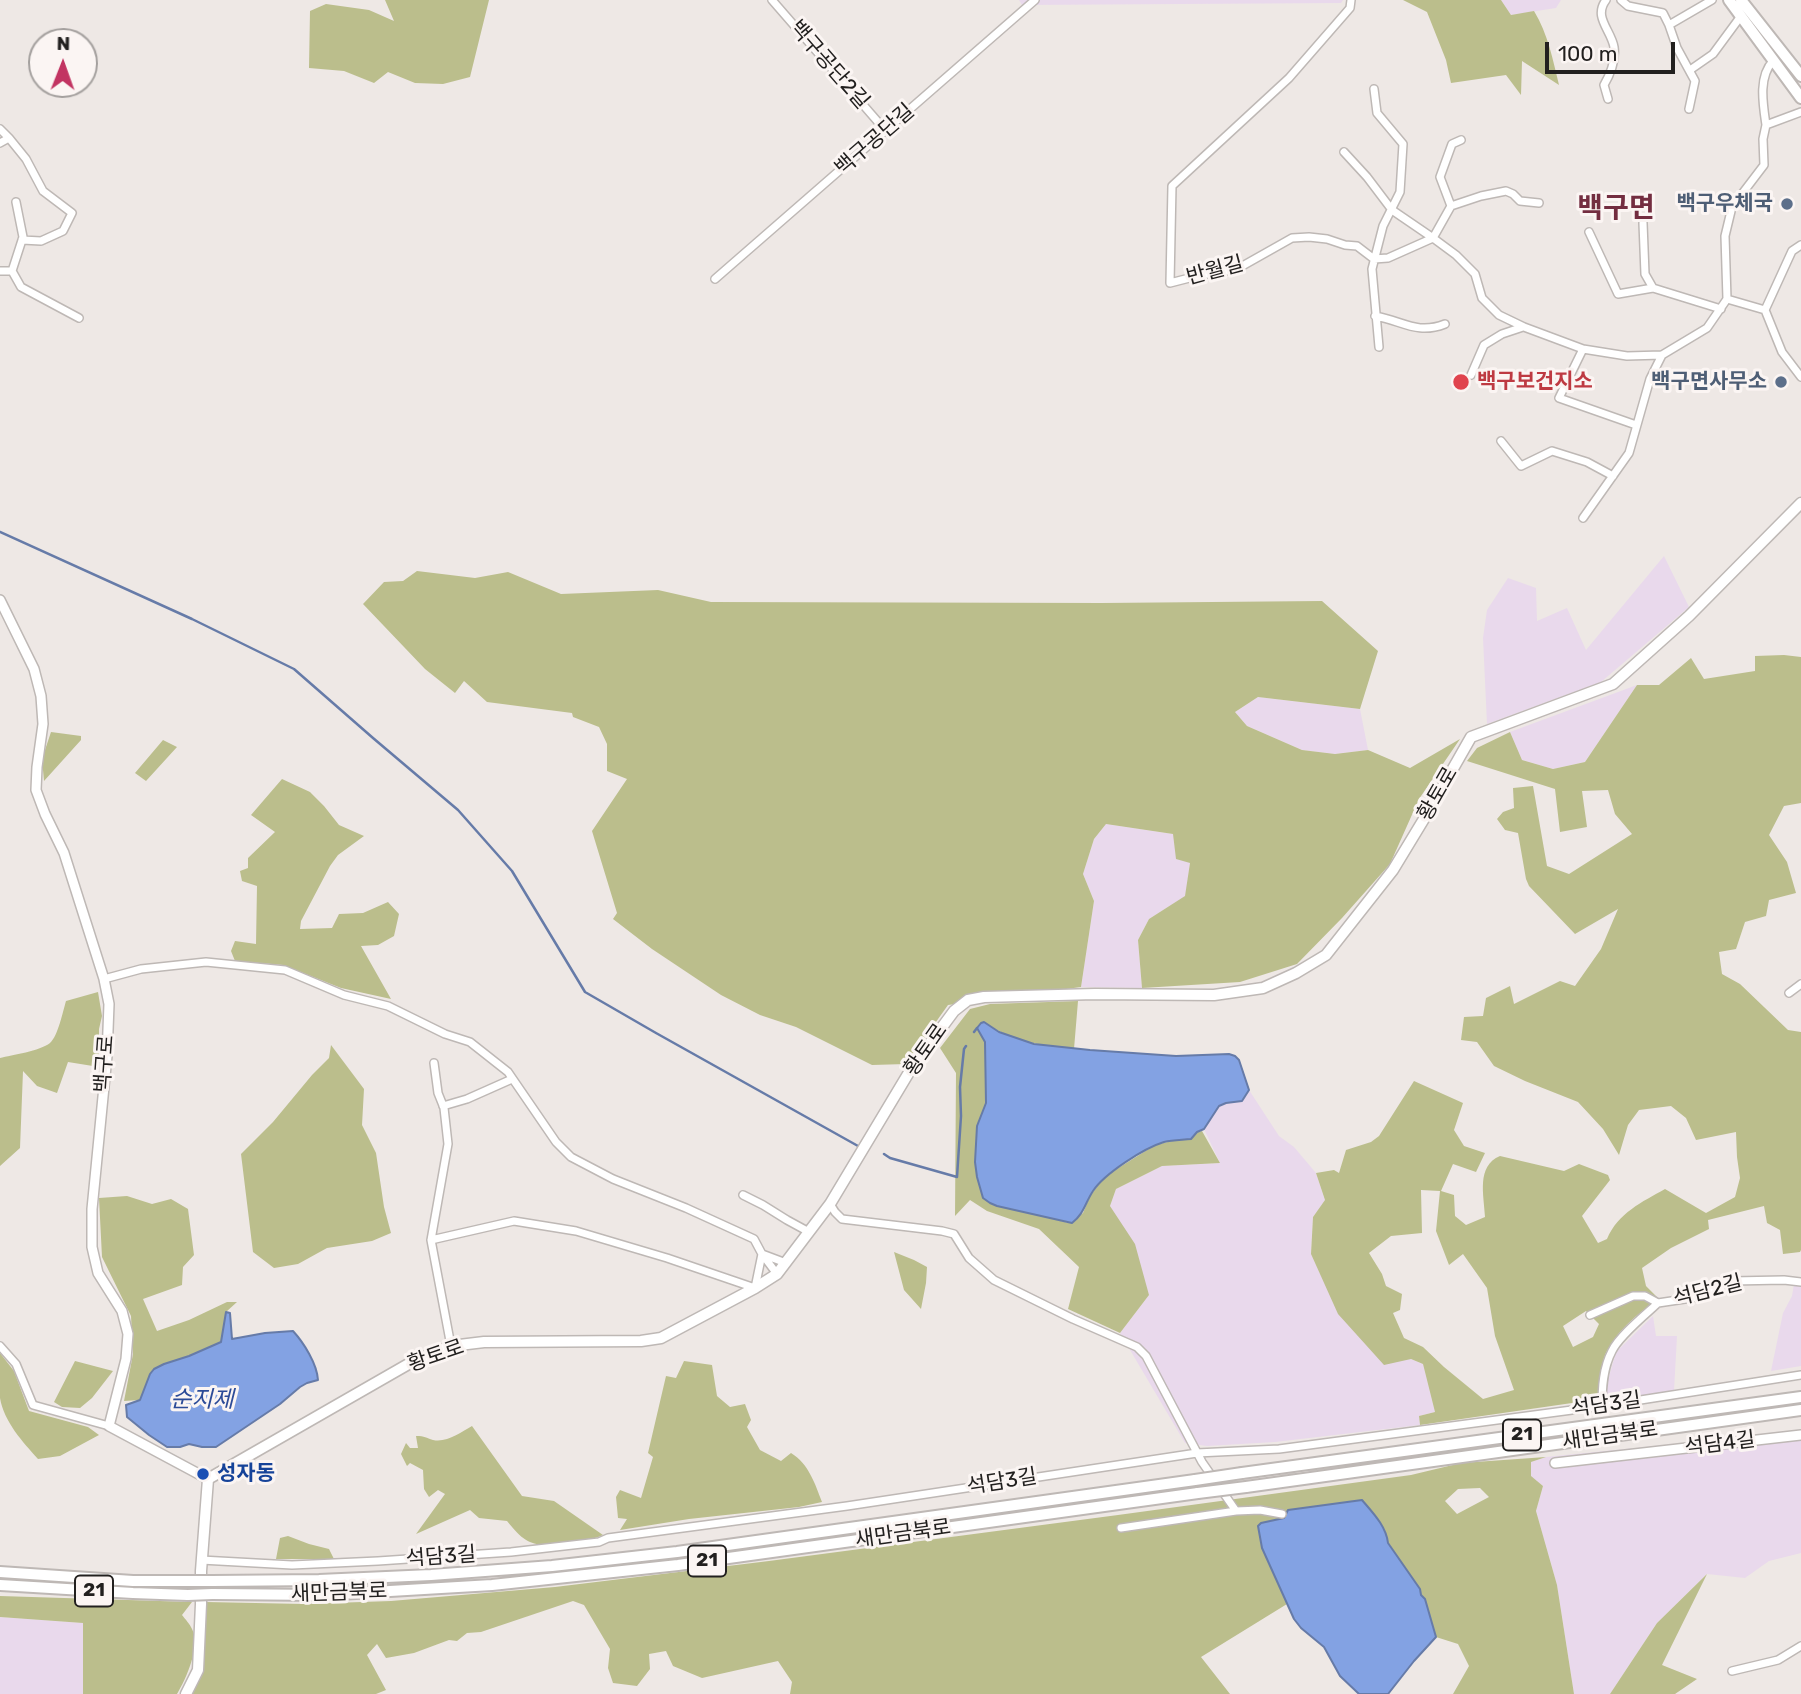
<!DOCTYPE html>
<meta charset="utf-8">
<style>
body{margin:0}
#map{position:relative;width:1801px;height:1694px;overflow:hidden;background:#eee8e5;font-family:Rubik,sans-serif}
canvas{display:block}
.north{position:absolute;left:28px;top:28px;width:70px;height:70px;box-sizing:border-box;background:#fbf5f3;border:2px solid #a4a09e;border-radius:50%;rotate:1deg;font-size:19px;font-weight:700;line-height:28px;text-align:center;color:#22201f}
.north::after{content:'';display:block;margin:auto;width:24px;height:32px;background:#c23462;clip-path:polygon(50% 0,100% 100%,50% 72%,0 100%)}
.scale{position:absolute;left:1545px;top:42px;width:130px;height:32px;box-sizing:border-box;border:4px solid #22201f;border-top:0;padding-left:9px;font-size:21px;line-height:24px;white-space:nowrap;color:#22201f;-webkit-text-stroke:5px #fbf5f3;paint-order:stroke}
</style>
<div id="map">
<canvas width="1801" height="1694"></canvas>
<div class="north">N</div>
<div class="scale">100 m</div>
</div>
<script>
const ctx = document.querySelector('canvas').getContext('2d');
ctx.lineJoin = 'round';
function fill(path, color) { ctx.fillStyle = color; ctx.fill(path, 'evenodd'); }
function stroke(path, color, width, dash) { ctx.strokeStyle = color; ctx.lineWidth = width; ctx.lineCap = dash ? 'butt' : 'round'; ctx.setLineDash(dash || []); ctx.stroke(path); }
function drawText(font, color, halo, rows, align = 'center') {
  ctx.font = font + ' Rubik,"Noto Sans KR",sans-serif'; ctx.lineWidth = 6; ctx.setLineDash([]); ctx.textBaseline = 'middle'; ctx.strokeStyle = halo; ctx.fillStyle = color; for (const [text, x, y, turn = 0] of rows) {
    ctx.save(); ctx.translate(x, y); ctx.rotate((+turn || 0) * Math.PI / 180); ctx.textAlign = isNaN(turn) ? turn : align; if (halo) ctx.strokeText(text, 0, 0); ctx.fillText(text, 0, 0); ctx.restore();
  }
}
fill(new Path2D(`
 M1019 0H1343L1341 3 1022 5Z
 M1501 0H1561L1556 8 1511 15Z
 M1664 556 1689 607 1601 682 1487 724 1483 638 1487 610 1508 578 1536 588 1537 621 1567 608 1586 650Z
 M1637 685 1585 762 1553 769 1522 760 1510 732Z
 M1258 697 1360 709 1368 750 1335 754 1302 750 1247 726 1235 712Z
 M1106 824 1173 834 1190 862 1186 896 1149 919 1138 940 1142 988 1081 987 1094 901 1083 874 1094 839Z
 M1249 1090 1279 1136 1294 1147 1316 1173 1325 1200 1313 1217 1311 1254 1323 1280 1411 1359 1423 1364 1435 1412 1419 1416 1420 1425 1275 1442 1207 1446 1185 1443 1120 1333 1149 1295 1110 1206 1116 1189 1162 1166 1220 1163 1204 1129 1219 1106 1226 1103 1242 1101Z
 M1794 1284 1801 1285V1366L1771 1371 1783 1313 1792 1296Z
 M1653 1316 1656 1336H1677L1674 1391 1606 1401 1605 1391 1616 1352Z
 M1801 1433V1553L1769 1561 1745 1578 1707 1574 1657 1623 1610 1694H1574L1557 1585 1536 1511 1543 1486 1531 1477V1462L1546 1457 1745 1437Z
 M0 1617 83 1623V1694H0Z`), '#e9d9ec');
fill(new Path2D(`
 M385 0H489L470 77 443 84 415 83 388 72 374 83 344 71 309 68 310 11 326 4 369 10 394 21Z
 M1403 0H1501L1511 15 1534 11C1548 34 1553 60 1559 85L1522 61 1521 95 1506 75 1451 83 1446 60 1427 12Z
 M417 571 475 578 508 572 561 594 658 590 711 602 1102 603 1322 601 1378 651 1360 709 1258 697 1235 712 1247 726 1302 750 1335 754 1368 750 1410 768 1460 739 1419 799 1390 864 1342 918 1297 964 1240 982 1142 988 1138 940 1149 919 1185 896 1190 863 1176 859 1173 834 1106 824 1094 839 1083 874 1094 901 1081 987 948 1005 906 1064 872 1065 796 1027 760 1015 721 995 652 949 613 919 617 913 592 831 627 779 607 771V744L599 727 573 717 572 713 487 702 464 681 455 693 425 669 363 604 384 582 403 581Z
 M1784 655 1801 657V803L1784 806 1769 835 1787 862 1796 893 1769 900 1766 916 1745 922 1736 949 1719 952 1722 974 1740 984 1788 1030 1801 1032V1250L1800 1252 1783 1254 1780 1230 1767 1223 1764 1206 1708 1220 1709 1229 1671 1248 1642 1268 1646 1286 1660 1300C1639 1310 1612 1336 1604 1358 1600 1372 1599 1388 1597 1402L1572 1403 1420 1425 1419 1416 1435 1412 1423 1364 1411 1359 1384 1365 1338 1314 1311 1254 1313 1217 1325 1200 1316 1173 1334 1170 1339 1173 1346 1150 1371 1142 1379 1136 1414 1081 1463 1103 1454 1130 1464 1146 1485 1153 1476 1172 1453 1164 1441 1191 1454 1195 1455 1216 1466 1225 1485 1217C1484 1195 1476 1166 1500 1156L1564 1171 1579 1164 1608 1175 1610 1180 1582 1216 1598 1243 1607 1239C1618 1213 1642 1202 1665 1189L1706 1213 1735 1197 1740 1178 1737 1157 1736 1132 1696 1140 1686 1118 1671 1106 1639 1110 1628 1125 1619 1155 1603 1129 1578 1102 1525 1081 1494 1066 1477 1042 1461 1040 1464 1017 1483 1016 1486 998 1510 986 1514 1004 1560 981 1575 986 1601 949 1618 909 1575 934 1529 886 1526 879 1518 833 1505 830 1497 819 1503 812 1514 808 1513 788 1533 786 1547 866 1569 874 1632 834 1615 814 1608 790 1582 791 1587 827 1560 832 1555 789 1467 761 1477 748 1510 732 1522 760 1553 769 1585 762 1637 685H1659L1691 658 1704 679 1755 671V656ZM1421 1190 1440 1191 1436 1231 1449 1265 1463 1254 1487 1288 1495 1336 1514 1390 1483 1399 1444 1367 1423 1347 1404 1338 1393 1313 1400 1310 1402 1294 1386 1286 1382 1274 1369 1253 1391 1236 1422 1233ZM1586 1311 1599 1324 1593 1337 1573 1347 1563 1326Z
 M51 732 81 736V740L44 781 42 759Z
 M163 740 177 747 146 781 135 773Z
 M282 779 310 792 324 806 339 825 364 836 338 855 330 866 301 921 300 929 332 928 339 914 363 913 388 902 399 914 394 936 378 945 361 946 391 999 341 988 283 965 235 961 231 951 235 941 256 944 257 886 242 881 240 871 248 868V858L275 832 251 815Z
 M98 992 102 1016 99 1029V1067L68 1062 57 1093 37 1086 23 1071 20 1148 0 1166V1058C12 1055 40 1051 50 1043 58 1036 63 1011 66 1001Z
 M1078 1001 1074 1049C1040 1045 1014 1042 985 1023L983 1037 985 1042 986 1103 1022 1211 1069 1223 1083 1213 1090 1196 1102 1180 1112 1172 1155 1145 1176 1140H1189L1197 1132 1202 1131 1220 1163 1162 1166 1116 1189 1110 1206 1135 1244 1149 1295 1120 1333 1068 1309 1079 1267 1039 1229 987 1211 970 1200 955 1216 956 1073 940 1048 970 1009 990 1004Z
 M331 1045 364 1089 362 1125 376 1153 384 1207 391 1233 372 1241 327 1248 298 1264 274 1268 253 1252 241 1154 273 1122 312 1075 329 1058Z
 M127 1196 152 1204 171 1199 188 1209 194 1255 183 1267 182 1285 143 1299 157 1331 189 1320 227 1302H237L226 1312 222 1342 189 1356 164 1364 150 1374 140 1400 124 1401 133 1354 131 1316 102 1257 99 1198Z
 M894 1252 914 1260 927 1267 926 1283 921 1309 904 1290Z
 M0 1353 14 1371 29 1411 88 1427 99 1435 60 1456 38 1459C23 1442 4 1422 0 1398 0 1384 0 1368 0 1353Z
 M75 1361 113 1371 92 1398 80 1408 62 1407 54 1402Z
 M684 1361 712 1365 717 1396 730 1407 745 1404 751 1420 747 1427 760 1450 781 1461 791 1453C809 1464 815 1484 822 1502L799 1507 689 1519 620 1530 627 1519 618 1518 616 1497 620 1490 641 1498 653 1457 648 1453 666 1376 676 1378Z
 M472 1426 522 1496 554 1501 603 1535C592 1540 582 1541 570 1542 537 1546 529 1549 507 1521L479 1518 470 1510 416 1534 445 1494 438 1490 429 1497 424 1489 423 1470 410 1463 407 1466 401 1454 406 1443 410 1448H418L416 1436C425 1436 426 1438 433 1440 447 1443 461 1432 472 1426Z
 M1546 1457 1531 1462V1476L1543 1486 1536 1511 1557 1585 1574 1694H1453L1469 1666 1458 1644 1436 1637 1425 1599 1421 1595 1388 1542C1386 1526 1372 1513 1362 1500L1261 1523 1262 1548 1287 1604 1201 1657 1230 1694H790L792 1682 778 1661 702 1678 673 1666 666 1651 649 1654 650 1669 637 1686 613 1683 608 1668 610 1649 584 1605 573 1601 481 1632 467 1633 457 1641 449 1640 414 1653 386 1658 377 1644 367 1655 386 1690 376 1694H192L204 1665V1618L206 1602 304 1604 391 1601 555 1587 769 1561 1118 1515 1411 1475 1461 1463ZM1480 1488 1489 1497 1457 1514 1445 1501 1458 1489Z
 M288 1536 309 1544 329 1549 334 1559H276L280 1538Z
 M1707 1574 1662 1665 1697 1679 1675 1694H1610L1657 1623Z
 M0 1596 192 1602 182 1615C185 1619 190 1624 192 1629 201 1646 186 1679 177 1694H83V1623L0 1617Z`), '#bbbe8c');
const water = new Path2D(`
 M984 1022 999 1032 1034 1044 1090 1050 1176 1056 1229 1054 1235 1056 1239 1060 1249 1090 1242 1101 1226 1103 1219 1106 1204 1129 1197 1132 1191 1139C1182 1140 1173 1140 1164 1142 1144 1148 1104 1174 1093 1191 1085 1203 1084 1214 1072 1223L997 1206 990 1203 983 1198 977 1177 975 1162 977 1126 986 1103 985 1042 977 1028 981 1023Z
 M226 1312 230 1313 232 1339 265 1333 293 1331C304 1343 317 1364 318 1380L307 1383 300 1387 280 1404 216 1447H202L189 1444 180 1447H167L149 1435 127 1417 126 1405 140 1400 150 1374 154 1369 164 1364 189 1356 221 1342Z
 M1362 1500C1373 1513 1386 1526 1388 1543L1420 1589 1421 1595 1425 1599 1436 1637 1414 1661 1388 1694H1359L1340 1676 1324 1647 1301 1628 1294 1619 1262 1548 1258 1526 1261 1523 1284 1518 1288 1510Z`);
fill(water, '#83a2e3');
stroke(water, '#667ba8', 2);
stroke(new Path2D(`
 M0 532 192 619 294 669 373 738 458 810 512 871 585 992 656 1033 858 1146
 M974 1032 977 1028
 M884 1154 890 1158 957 1177 961 1116 960 1087 964 1049 966 1046`), '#667ba8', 2.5);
const minor = new Path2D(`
 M772 0 885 130
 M1351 0 1350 8 1289 78 1172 186 1170 283 1201 275 1237 269 1292 238 1309 237 1327 239 1345 245 1357 246 1374 259 1388 258 1433 238 1456 255 1475 274 1482 298 1499 315 1524 327 1583 349 1627 356 1662 355 1707 328 1727 299 1725 236 1732 207 1764 165 1763 139 1766 125 1801 112
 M1606 0C1593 17 1611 30 1614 47 1616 61 1611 73 1604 85L1608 99
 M1621 0 1628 6 1663 13 1669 25
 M1690 70 1713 54 1741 16
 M1374 89 1377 113 1403 144 1400 192 1383 226 1372 269 1379 347
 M1689 109 1695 81 1677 48 1669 25 1712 0
 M1766 125C1763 104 1758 77 1773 61
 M0 129 9 138 0 143
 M9 138 26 159 43 191 72 213 63 231 41 241 22 240
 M1344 152 1367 177 1392 210 1433 238 1451 206 1481 196 1506 191 1513 194 1520 201 1539 203
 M1451 206 1440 177 1452 144 1461 140
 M1643 223 1645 274 1653 288 1721 309
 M1589 232 1618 294 1653 288
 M0 271H12L21 287 79 318
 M12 271 23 237 16 202
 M715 279 1035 0
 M1727 299 1765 310
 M1765 310 1782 352 1801 377
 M1765 310 1792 251 1801 245
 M1375 316C1403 321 1417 335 1445 324
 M1583 349 1559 398 1636 425
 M1471 375 1484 345 1502 334 1523 327
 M1501 441 1521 466 1552 451 1587 462 1613 476
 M1583 518 1629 453 1650 379 1662 355
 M104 979 141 969 206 962 285 970 344 995 388 1006 445 1034 470 1042 508 1072 556 1142 571 1157 613 1179 686 1208 754 1239 762 1254 777 1274
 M1789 993 1801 984
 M434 1063 438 1093 444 1108 448 1144 431 1240 451 1346
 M443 1106 467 1099 512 1079
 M743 1195 763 1205 787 1220 809 1232
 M830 1204 835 1212 842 1219 942 1231 954 1234 969 1258 994 1280 1073 1319 1137 1347 1146 1356 1202 1462 1236 1511 1121 1528
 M431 1240 514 1221 576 1231 667 1258 755 1288 762 1254 786 1263
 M1590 1315 1633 1296H1645L1658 1303 1698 1297 1732 1281 1784 1280 1801 1282
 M0 1346 16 1364 33 1405 109 1426
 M1602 1406C1602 1388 1603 1368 1612 1351 1619 1336 1645 1315 1658 1303
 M1236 1511 1260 1510 1282 1514
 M201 1560 292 1565 378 1561 511 1552 599 1542 608 1538 847 1506 1197 1453 1279 1449 1602 1406 1801 1375
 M1732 1671 1778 1660 1801 1646`);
const tertiary = new Path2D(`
 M0 600 34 669 41 696 43 724 37 767 36 790 45 814 64 853 104 979 109 1004 107 1056 92 1209V1247L98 1273 122 1311 128 1334 126 1359 109 1426 208 1479
 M1555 1463 1801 1435`);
const secondary = new Path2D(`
 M186 1694 198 1670 201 1604V1571L208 1479 412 1362 451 1346 484 1342 641 1341 661 1338 755 1288 777 1274 830 1204 911 1069 954 1011 968 1000 984 997 1095 994 1214 995 1263 988 1296 973 1326 955 1393 870 1430 809 1471 737 1613 684 1689 616 1801 503`);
const primary = new Path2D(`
 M1729 0 1801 98
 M1741 0 1801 76`);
const trunk = new Path2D(`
 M1242 1473 1801 1397
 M1246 1487 1801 1410
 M0 1572 133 1581H187
 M212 1581 319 1580 431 1575 552 1566 677 1552 1195 1480
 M0 1585 133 1593 188 1595
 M212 1594 322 1595 492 1585 678 1565 1198 1493`);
stroke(minor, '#beb8b5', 10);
stroke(tertiary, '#beb8b5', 12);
stroke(secondary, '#beb8b5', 13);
stroke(primary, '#beb8b5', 14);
stroke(trunk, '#beb8b5', 14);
stroke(minor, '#fff', 7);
stroke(tertiary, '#fff', 9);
stroke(secondary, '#fff', 10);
stroke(primary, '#fff', 10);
stroke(trunk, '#fff', 10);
const trunkBridge = new Path2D(`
 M1195 1480 1242 1473
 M1198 1493 1246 1487
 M187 1581H212
 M188 1595 212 1594`);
stroke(trunkBridge, '#beb8b5', 14, []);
stroke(trunkBridge, '#fff', 10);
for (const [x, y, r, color] of [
 [1787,204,7,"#5c6f8a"],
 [1461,382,9,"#e0444e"],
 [1781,382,7,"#5c6f8a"],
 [203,1474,7,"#1a4fb4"]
]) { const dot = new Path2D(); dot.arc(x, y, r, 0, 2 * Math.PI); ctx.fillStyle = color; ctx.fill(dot); stroke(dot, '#fbf5f3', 2.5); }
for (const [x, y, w] of [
 [1522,1435,38],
 [707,1561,38],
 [94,1591,38]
]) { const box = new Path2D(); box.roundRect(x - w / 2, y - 15.5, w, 31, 5); ctx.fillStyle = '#fbf5f3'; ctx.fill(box); stroke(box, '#22201f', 2); }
drawText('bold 19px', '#22201f', null, [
 ["21",1522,1435],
 ["21",707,1561],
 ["21",94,1591]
]);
drawText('21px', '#22201f', '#fbf5f3', [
 ["백구공단2길",829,65,49],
 ["백구공단길",875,140,-41],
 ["반월길",1215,271,-15],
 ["황토로",1438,794,-60],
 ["황토로",926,1050,-55],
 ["백구로",105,1064,-86],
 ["석담2길",1708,1291,-14],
 ["황토로",436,1356,-19],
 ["석담3길",1606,1405,-8],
 ["새만금북로",1610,1436,-8],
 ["석담4길",1720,1444,-7],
 ["석담3길",1002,1482,-9],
 ["새만금북로",903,1534,-8],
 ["석담3길",441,1557,-4],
 ["새만금북로",339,1593,-2]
]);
drawText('bold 21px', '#4e5e75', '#fbf5f3', [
 ["백구우체국",1773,204],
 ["백구면사무소",1767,382]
], 'right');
drawText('bold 21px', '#be3a42', '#fbf5f3', [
 ["백구보건지소",1477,382]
], 'left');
drawText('bold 21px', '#164399', '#fbf5f3', [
 ["성자동",217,1474]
], 'left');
drawText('italic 23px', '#2c4b98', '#fbf5f3', [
 ["순지제",202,1400]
]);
drawText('bold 28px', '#732d40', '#fbf5f3', [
 ["백구면",1616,209]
]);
</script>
